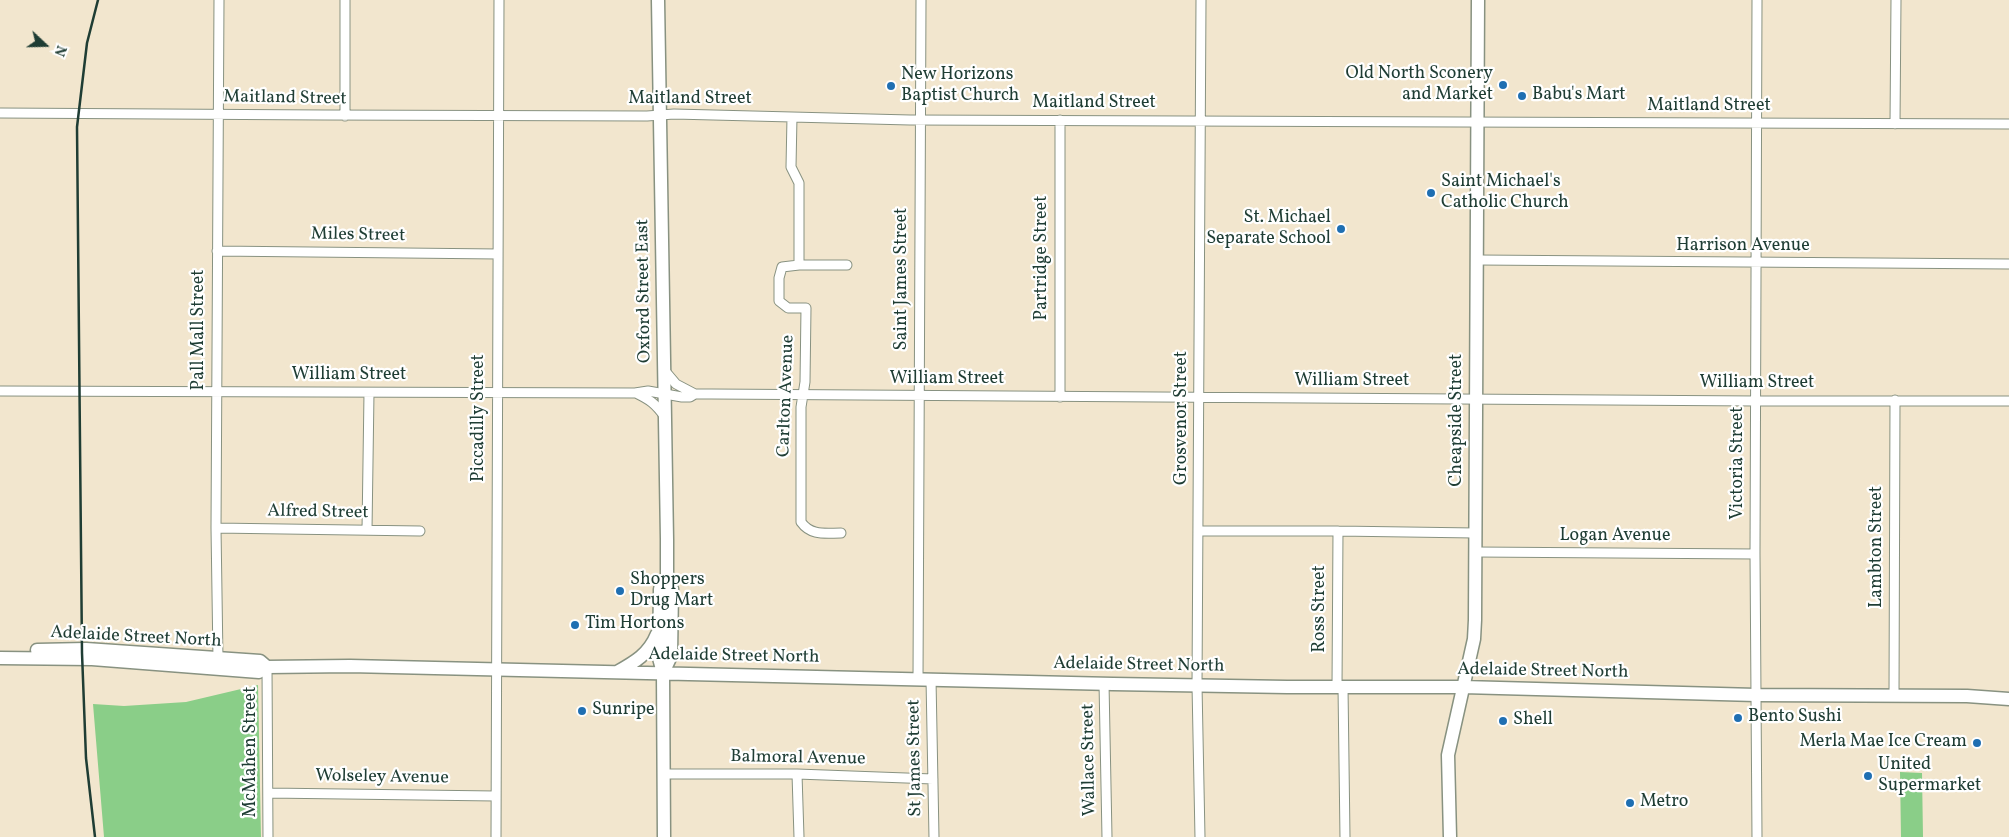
<!DOCTYPE html>
<style>
body{margin:0}
#map{position:relative;width:2009px;height:837px;overflow:hidden;background:#f2e6ce;font-family:Vollkorn,serif}
canvas{display:block}
.north{position:absolute;left:20px;top:20px;width:50px;height:50px;-webkit-text-stroke:4px #fff;paint-order:stroke;rotate:111deg;font-size:14px;font-weight:700;line-height:20px;text-align:center;color:#1f3d34}
.north::after{content:'';display:block;margin:auto;width:18px;height:22px;background:#1f3d34;clip-path:polygon(50% 0,100% 100%,50% 72%,0 100%)}
</style>
<div id="map">
<canvas width="2009" height="837"></canvas>
<div class="north">N</div>
</div>
<script>
const ctx = document.querySelector('canvas').getContext('2d');
ctx.lineJoin = 'round';
function fill(path, color) { ctx.fillStyle = color; ctx.fill(path, 'evenodd'); }
function stroke(path, color, width, dash) { ctx.strokeStyle = color; ctx.lineWidth = width; ctx.lineCap = dash ? 'butt' : 'round'; ctx.setLineDash(dash || []); ctx.stroke(path); }
function drawText(font, color, halo, rows, align = 'center') {
  ctx.font = font + ' Vollkorn,serif'; ctx.lineWidth = 4.5; ctx.setLineDash([]); ctx.textBaseline = 'middle'; ctx.strokeStyle = halo; ctx.fillStyle = color; for (const [text, x, y, turn = 0] of rows) {
    ctx.save(); ctx.translate(x, y); ctx.rotate((+turn || 0) * Math.PI / 180); ctx.textAlign = isNaN(turn) ? turn : align; if (halo) ctx.strokeText(text, 0, 0); ctx.fillText(text, 0, 0); ctx.restore();
  }
}
fill(new Path2D(`
 M258 685 261 837H104L93 704 124 706 186 702Z
 M1900 772 1922 773 1923 837H1901Z`), '#8ace88');
const street = new Path2D(`
 M0 113C216 114 431 116 647 116L674 114 910 120 2009 124
 M345 116V0
 M792 117 791 167 799 183V265
 M1060 120V397
 M1895 124 1896 0
 M217 251 498 254
 M1478 260 2009 264
 M665 371 676 384 695 394
 M0 391 635 393 648 391 682 397H690L695 394H711L1756 401H2009
 M636 393C650 400 655 403 665 417
 M216 528 420 531
 M367 530 369 393
 M1198 531H1338L1475 533
 M841 533C825 533 811 536 801 522V407L805 382 806 308H788L779 301V278L782 267 799 265H847
 M1476 552 1755 554
 M218 659 216 528 219 0
 M267 667 268 837
 M918 679 921 0
 M931 679 934 837
 M1104 683 1107 837
 M1337 687 1338 531
 M1343 687 1345 837
 M1894 695 1895 400
 M663 774H797L933 779
 M797 774 799 837
 M268 793 495 796
 M496 837 499 0
 M1200 837 1197 685 1201 0
 M1757 837 1755 554 1757 0`);
const secondary = new Path2D(`
 M658 0 667 539V581L660 589 659 658 663 673 664 837
 M37 650 86 649 260 661 267 667
 M0 658 92 659 259 672 267 667 350 666 1113 684 1287 687H1463L1756 695 1967 696 2009 699
 M617 672C635 662 649 654 657 634
 M663 673 671 656 672 589 667 581
 M1450 837 1448 755 1474 639 1475 620 1478 0`);
stroke(street, '#889281', 11);
stroke(secondary, '#889281', 15);
stroke(street, '#fff', 9);
stroke(secondary, '#fff', 12);
stroke(new Path2D(`
 M95 837 86 758 82 653 77 127 87 43 98 0`), '#1f3d34', 2.5);
for (const [x, y, r, color] of [
 [1503,85,5,"#1f6fb2"],
 [891,86,5,"#1f6fb2"],
 [1522,96,5,"#1f6fb2"],
 [1431,193,5,"#1f6fb2"],
 [1341,229,5,"#1f6fb2"],
 [620,591,5,"#1f6fb2"],
 [575,625,5,"#1f6fb2"],
 [582,711,5,"#1f6fb2"],
 [1738,718,5,"#1f6fb2"],
 [1503,721,5,"#1f6fb2"],
 [1977,743,5,"#1f6fb2"],
 [1868,776,5,"#1f6fb2"],
 [1630,803,5,"#1f6fb2"]
]) { const dot = new Path2D(); dot.arc(x, y, r, 0, 2 * Math.PI); ctx.fillStyle = color; ctx.fill(dot); stroke(dot, '#fff', 2); }
drawText('18px', '#1f3d34', '#fff', [
 ["Old North Sconery",1493,75,"right"],
 ["and Market",1493,96,"right"],
 ["New Horizons",901,76],
 ["Baptist Church",901,97],
 ["Babu's Mart",1532,96],
 ["Saint Michael's",1441,183],
 ["Catholic Church",1441,204],
 ["St. Michael",1331,219,"right"],
 ["Separate School",1331,240,"right"],
 ["Shoppers",630,581],
 ["Drug Mart",630,602],
 ["Tim Hortons",585,625],
 ["Sunripe",592,711],
 ["Bento Sushi",1748,718],
 ["Shell",1513,721],
 ["Merla Mae Ice Cream",1967,743,"right"],
 ["United",1878,766],
 ["Supermarket",1878,787],
 ["Metro",1640,803]
], 'left');
drawText('18px', '#1f3d34', '#fff', [
 ["Maitland Street",285,99,1],
 ["Maitland Street",690,100],
 ["Maitland Street",1094,104],
 ["Maitland Street",1709,107],
 ["Miles Street",358,236,1],
 ["Harrison Avenue",1743,247],
 ["Partridge Street",1043,258,-90],
 ["Saint James Street",903,279,-90],
 ["Oxford Street East",645,291,-91],
 ["Pall Mall Street",200,330,-90],
 ["William Street",349,376],
 ["William Street",947,380],
 ["William Street",1352,382],
 ["William Street",1757,384],
 ["Carlton Avenue",787,396,-88],
 ["Piccadilly Street",480,418,-90],
 ["Grosvenor Street",1183,418,-90],
 ["Cheapside Street",1458,420,-90],
 ["Victoria Street",1739,463,-90],
 ["Alfred Street",318,513,1],
 ["Logan Avenue",1615,537],
 ["Lambton Street",1878,547,-90],
 ["Ross Street",1321,609,-90],
 ["Adelaide Street North",136,638,3],
 ["Adelaide Street North",734,657,1],
 ["Adelaide Street North",1139,666,1],
 ["Adelaide Street North",1543,672,1],
 ["McMahen Street",252,752,-90],
 ["St James Street",916,758,-91],
 ["Balmoral Avenue",798,759,1],
 ["Wallace Street",1090,760,-91],
 ["Wolseley Avenue",382,778,1]
]);
</script>
